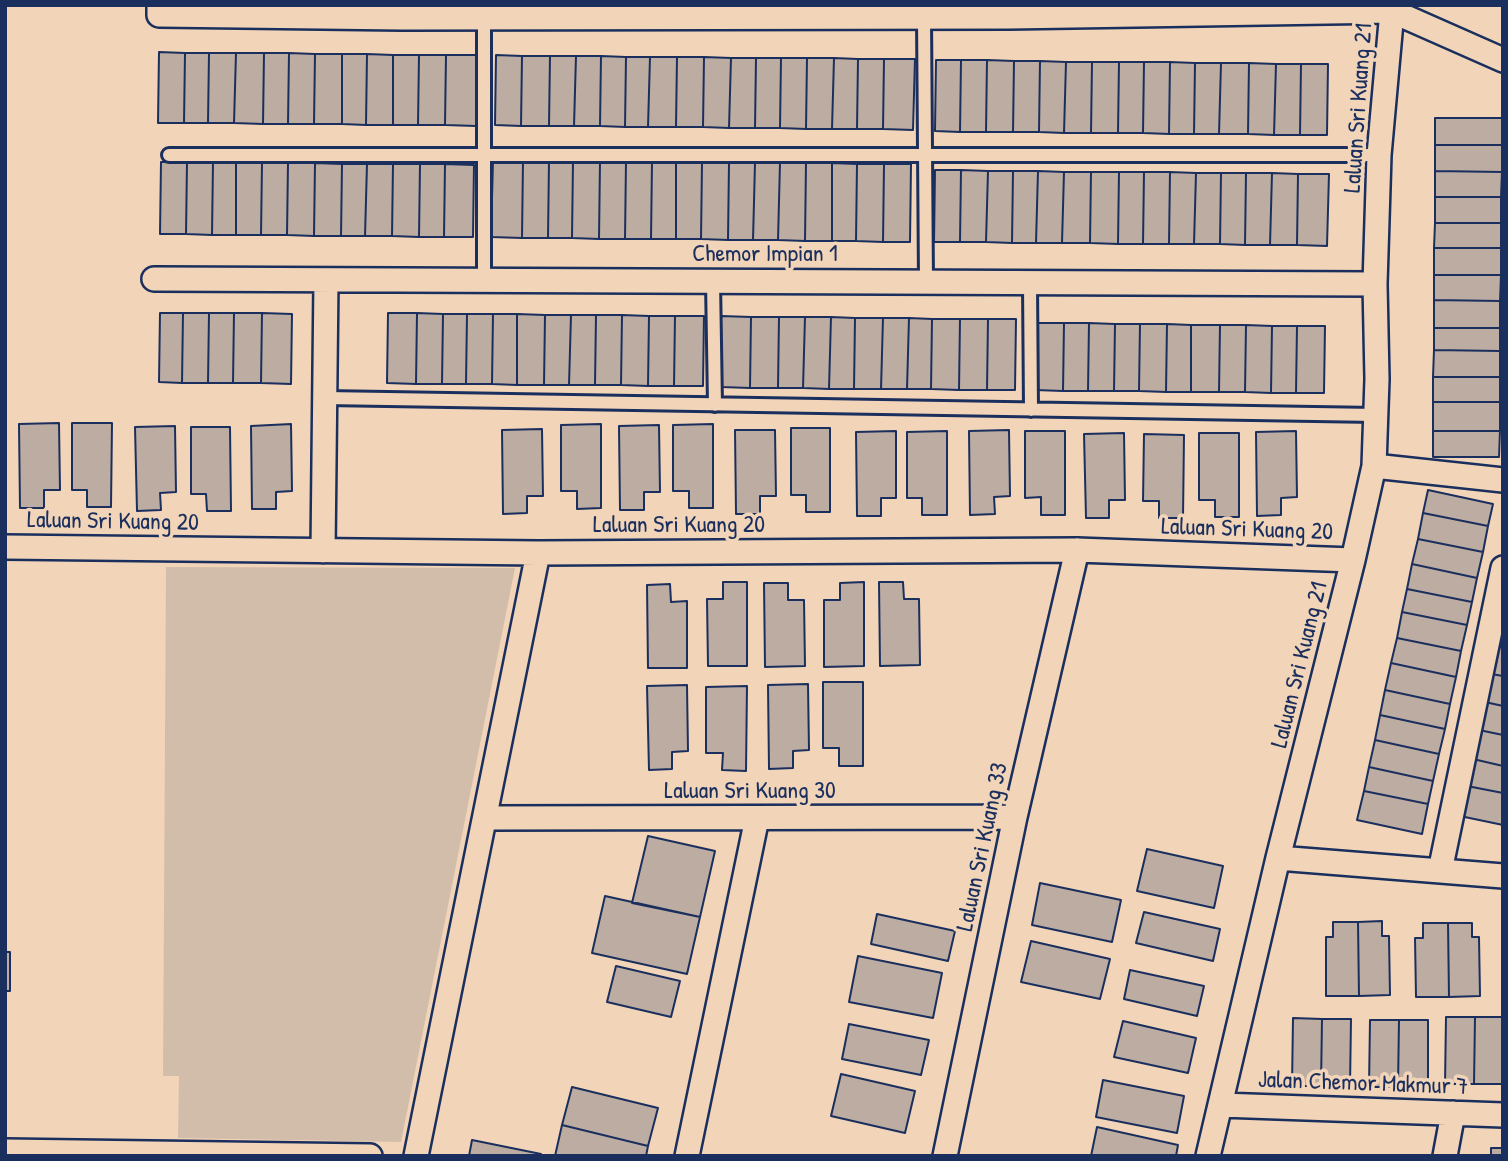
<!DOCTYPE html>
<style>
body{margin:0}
#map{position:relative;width:1508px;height:1161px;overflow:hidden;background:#f2d5b8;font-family:"Patrick Hand",sans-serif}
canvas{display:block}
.frame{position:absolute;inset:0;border:7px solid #1b2f5e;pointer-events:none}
</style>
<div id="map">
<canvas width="1508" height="1161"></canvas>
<div class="frame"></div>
</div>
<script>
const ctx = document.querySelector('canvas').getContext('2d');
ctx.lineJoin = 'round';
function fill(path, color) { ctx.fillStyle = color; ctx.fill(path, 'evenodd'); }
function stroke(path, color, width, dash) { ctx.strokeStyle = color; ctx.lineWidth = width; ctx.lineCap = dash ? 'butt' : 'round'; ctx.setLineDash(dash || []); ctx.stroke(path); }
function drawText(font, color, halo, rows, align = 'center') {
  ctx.font = font + ' "Patrick Hand",sans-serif'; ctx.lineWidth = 7; ctx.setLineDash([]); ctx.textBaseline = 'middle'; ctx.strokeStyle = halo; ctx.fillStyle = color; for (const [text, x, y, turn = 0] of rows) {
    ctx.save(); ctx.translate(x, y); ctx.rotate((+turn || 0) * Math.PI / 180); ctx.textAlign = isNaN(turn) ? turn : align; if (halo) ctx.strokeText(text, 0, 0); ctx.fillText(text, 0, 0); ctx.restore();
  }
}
fill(new Path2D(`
 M166 567 515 568 401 1142 178 1138 179 1076H163Z`), '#d2bdab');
const building = new Path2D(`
 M159 52 185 53 184 123H158Z
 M185 53H209L208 123H184Z
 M209 53H236L234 123H208Z
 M236 53H264L263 124 234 123Z
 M264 53H289L288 124H263Z
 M289 53 315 54 314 124H288Z
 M315 54H342V124H314Z
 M342 54H367L366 125 342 124Z
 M367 54 393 55V125H366Z
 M393 55H419L418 125H393Z
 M419 55H446L445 125H418Z
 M446 55H476V126L445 125Z
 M496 55 522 56 521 126 495 125Z
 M522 56H550L549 126H521Z
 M550 56H576L574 126H549Z
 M576 56H601L600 126H574Z
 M601 56 626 57 625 127 600 126Z
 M626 57H650L648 127H625Z
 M650 57H677L676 127H648Z
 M677 57H704L703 127H676Z
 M704 57 731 58 729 128 703 127Z
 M731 58H756L755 128H729Z
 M756 58H781L780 128H755Z
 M781 58H807L806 129 780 128Z
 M807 58H834L832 129H806Z
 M834 58 858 59 857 129H832Z
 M858 59H884L883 129H857Z
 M884 59H915L913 130 883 129Z
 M936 60H961L960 132 935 131Z
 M961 60H987L986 132H960Z
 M987 60 1014 61 1013 132H986Z
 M1014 61H1040L1039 132H1013Z
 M1040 61 1066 62 1064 133 1039 132Z
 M1066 62H1092L1091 133H1064Z
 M1092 62H1119L1118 133H1091Z
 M1119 62H1144L1143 133H1118Z
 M1144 62H1170L1169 134 1143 133Z
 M1170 62 1195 63 1194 134H1169Z
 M1195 63H1221L1219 134H1194Z
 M1221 63H1249L1248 134H1219Z
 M1249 63 1276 64 1274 135 1248 134Z
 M1276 64H1301L1300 135H1274Z
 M1301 64H1328L1327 135H1300Z
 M1435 118H1502V145H1435Z
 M1435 145H1502V172L1435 171Z
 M493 160H523L522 238 491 237Z
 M523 160 549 161 548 238H522Z
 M549 161H573L572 238H548Z
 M573 161H600L599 239 572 238Z
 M600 161H626L625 239H599Z
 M626 161 652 162 651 239H625Z
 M161 162H187L186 234H160Z
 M187 162H213L212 235 186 234Z
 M213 162 236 163V235H212Z
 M652 162H676V239H651Z
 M676 162H702L701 239H676Z
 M702 162 729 163 728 240 701 239Z
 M236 163H262L261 235H236Z
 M262 163H288L287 235H261Z
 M288 163H315L314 236 287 235Z
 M315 163 342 164 341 236H314Z
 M729 163H755L753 240H728Z
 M755 163H780L778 240H753Z
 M780 163H806L805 241 778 240Z
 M806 163H832V241H805Z
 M832 163 857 164 856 241H832Z
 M342 164H367L365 236H341Z
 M367 164H393L392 236H365Z
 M393 164H420L419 237 392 236Z
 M420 164H445L444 237H419Z
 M445 164 474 165 473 237H444Z
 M857 164H884L883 242 856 241Z
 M884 164H911L910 242H883Z
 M935 170H961L960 242H934Z
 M961 170 988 171 986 242H960Z
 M988 171H1013L1012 243 986 242Z
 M1013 171H1038L1036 243H1012Z
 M1038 171 1064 172 1062 243H1036Z
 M1435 171 1502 172 1501 197H1435Z
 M1064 172H1091L1090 243H1062Z
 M1091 172H1119L1118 244 1090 243Z
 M1119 172H1144L1143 244H1118Z
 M1144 172H1170L1169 244H1143Z
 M1170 172 1196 173 1194 244H1169Z
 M1196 173H1221L1220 244H1194Z
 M1221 173H1246L1245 245 1220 244Z
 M1246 173H1272L1270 245H1245Z
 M1272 173 1298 174 1297 245H1270Z
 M1298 174H1329L1327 246 1297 245Z
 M1435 197H1501V223H1435Z
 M1435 223H1501V248H1434Z
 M1434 248H1501V275H1434Z
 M1434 275H1501L1500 301 1434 300Z
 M1434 300 1500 301V328H1434Z
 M160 313H183L182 383 159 382Z
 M183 313H209L208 383H182Z
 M209 313H234L233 383H208Z
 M234 313H262L261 383H233Z
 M262 313 292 314 291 384 261 383Z
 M388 313H417L416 384 387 383Z
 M417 313 443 314 442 384H416Z
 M443 314H467L466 384H442Z
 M467 314H493L492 384H466Z
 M493 314H517V385L492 384Z
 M517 314 545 315 544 385H517Z
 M545 315H571L569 385H544Z
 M571 315H596L595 385H569Z
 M596 315H622L621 385H595Z
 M622 315 649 316 648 386 621 385Z
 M649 316H675L674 386H648Z
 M675 316H704L703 386H674Z
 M721 316 751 317 750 388 721 387Z
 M751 317H779L778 388H750Z
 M779 317H805L803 388H778Z
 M805 317H831L829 389 803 388Z
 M831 317 855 318 854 389H829Z
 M855 318H883L881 389H854Z
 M883 318H909L907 389H881Z
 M909 318 932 319 931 389H907Z
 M932 319H960L959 390 931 389Z
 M960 319H988L987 390H959Z
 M988 319H1016L1015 390H987Z
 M1036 323H1064L1063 391 1035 390Z
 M1064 323H1089L1088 391H1063Z
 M1089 323 1115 324 1114 391H1088Z
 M1115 324H1140L1139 391H1114Z
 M1140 324H1167L1166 392 1139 391Z
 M1167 324 1191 325V392H1166Z
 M1191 325H1220L1219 392H1191Z
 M1220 325H1246L1245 392H1219Z
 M1246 325 1272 326 1271 393 1245 392Z
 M1272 326H1297L1296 393H1271Z
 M1297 326H1325L1324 393H1296Z
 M1434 328H1500V351L1434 350Z
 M1434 350 1500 351V377H1433Z
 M1433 377H1500V402H1433Z
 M1433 402H1500V431H1433Z
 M59 423 60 490H44V508H20L19 424Z
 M72 423H112L111 507H87V490H72Z
 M291 424 292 491 276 492V509H252L251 426Z
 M601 424V508L577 509V491H561V425Z
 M713 424V508H689V491H673V425Z
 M659 425 660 492H644V510H620L619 426Z
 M175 426 176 492 160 493 161 510 137 511 135 427Z
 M191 427H230L231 511H207L206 494H191Z
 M791 428H830V512H806V495H791Z
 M542 429 543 496H527V513L503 514 502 430Z
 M735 430H775L776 496H760V514H736Z
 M1009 430 1010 496 994 497 995 514 970 515 969 431Z
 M896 431V498H881V516H857L856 432Z
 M947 431V515H922V498H907V432Z
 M1025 431H1065V515H1041V497L1025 498Z
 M1296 431 1297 497 1281 498V515L1257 516 1256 432Z
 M1433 431H1500L1499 457H1433Z
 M1124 433 1125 500H1109V518H1086L1084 434Z
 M1199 433H1239V517H1215V500H1199Z
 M1144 434 1184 435 1183 518H1159V501H1143Z
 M1428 490 1493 504 1488 526 1423 513Z
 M1423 513 1488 526 1483 552 1418 539Z
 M1418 539 1483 552 1477 578 1412 564Z
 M1412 564 1477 578 1472 602 1407 589Z
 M723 582H747V666H708L707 599H723Z
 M864 582V666L824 667V600H840V583Z
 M879 582H903L904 599H919L920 665 880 666Z
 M764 583H788V600H804L805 666 765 667Z
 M670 584 671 602 687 601V668H648L647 585Z
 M1407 589 1472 602 1467 625 1402 612Z
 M1402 612 1467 625 1461 651 1397 638Z
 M1503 619V648L1497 646Z
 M1397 638 1461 651 1456 677 1391 663Z
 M1497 646 1503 648V676L1491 674Z
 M1391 663 1456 677 1450 704 1385 690Z
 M1491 674 1503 676V706L1485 702Z
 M823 682H863V766H839V748H823Z
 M808 684 809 750 793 751V768L769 769 768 685Z
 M687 685 688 751 672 752V769L649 770 647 686Z
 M747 686 746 771 722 770 723 753H706V687Z
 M1385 690 1450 704 1445 729 1380 715Z
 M1485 702 1503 706V735L1479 730Z
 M1380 715 1445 729 1439 754 1375 740Z
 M1479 730 1503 735V766L1473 759Z
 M1375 740 1439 754 1433 781 1369 767Z
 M1473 759 1503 766V793L1467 786Z
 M1369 767 1433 781 1428 804 1364 791Z
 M1467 786 1503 793V825L1460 816Z
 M1364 791 1428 804 1422 834 1357 820Z
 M648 836 715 851 700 917 632 903Z
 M1147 849 1223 866 1214 908 1137 891Z
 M1040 883 1121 900 1112 942 1032 925Z
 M605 896 700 917 687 974 592 953Z
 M1144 912 1220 929 1213 961 1136 943Z
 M877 914 955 931 948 961 871 944Z
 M1382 921V936H1389L1390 995 1359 996 1358 922Z
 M1333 922H1358L1359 996H1326V937H1333Z
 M1423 923H1448L1449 997H1416L1415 938H1423Z
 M1448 923H1472V937H1479L1480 996 1449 997Z
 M1031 941 1110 959 1100 999 1021 982Z
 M5 952H10V991H5Z
 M858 956 942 973 933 1018 849 1002Z
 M616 966 680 981 671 1017 607 1002Z
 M1130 970 1204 986 1197 1016 1124 999Z
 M1446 1017H1475L1474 1084H1445Z
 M1475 1017H1503V1084H1474Z
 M1293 1018 1322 1019 1321 1086H1292Z
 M1322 1019H1351L1350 1086H1321Z
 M1370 1020H1399L1398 1087H1369Z
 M1399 1020H1428V1087H1398Z
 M1123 1021 1196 1038 1188 1073 1114 1057Z
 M849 1024 929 1040 921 1075 842 1059Z
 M841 1074 915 1091 905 1133 831 1116Z
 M1103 1080 1184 1096 1177 1133 1096 1117Z
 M572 1087 658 1108 648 1146 562 1125Z
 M562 1125 648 1146 646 1156H555Z
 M1097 1127 1178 1145 1176 1156H1091Z
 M472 1140 541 1154V1156H469Z
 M1491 1148H1503V1156H1491Z`);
fill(building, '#bdaca2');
stroke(building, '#1b2f5e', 2);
const lane = new Path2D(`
 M924 17 926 282
 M484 18V281
 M169 155H1379
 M713 281 715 405
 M1030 283 1031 410
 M325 398 1376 415`);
const street = new Path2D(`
 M159 5V15L402 18 1009 17 1392 11 1503 60
 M154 279 1375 284
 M1374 466 1503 480
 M5 547 538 553 1077 550 1353 560
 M323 551 326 280
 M485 818 1015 817
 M1278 858 1503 876
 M1440 871 1503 568
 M1221 1105 1503 1115
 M5 1151 370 1156
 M416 1156 538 553
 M687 1156 757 818
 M945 1156 1015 817 1077 550
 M1208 1156 1278 858 1353 560 1374 466 1377 379 1375 284 1379 155 1392 11
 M1445 1156 1453 1113`);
stroke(lane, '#1b2f5e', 18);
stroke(street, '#1b2f5e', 28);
stroke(lane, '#f2d5b8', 12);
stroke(street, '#f2d5b8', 23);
drawText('24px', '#1b2f5e', '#f2d5b8', [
 ["Laluan Sri Kuang 21",1359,108,-86],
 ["Chemor Impian 1",765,255],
 ["Laluan Sri Kuang 20",113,522,1],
 ["Laluan Sri Kuang 20",679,526],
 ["Laluan Sri Kuang 20",1247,530,2],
 ["Laluan Sri Kuang 21",1300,665,-76],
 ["Laluan Sri Kuang 30",750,792],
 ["Laluan Sri Kuang 33",983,847,-78],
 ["Jalan Chemor Makmur 7",1363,1084,2]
]);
</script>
